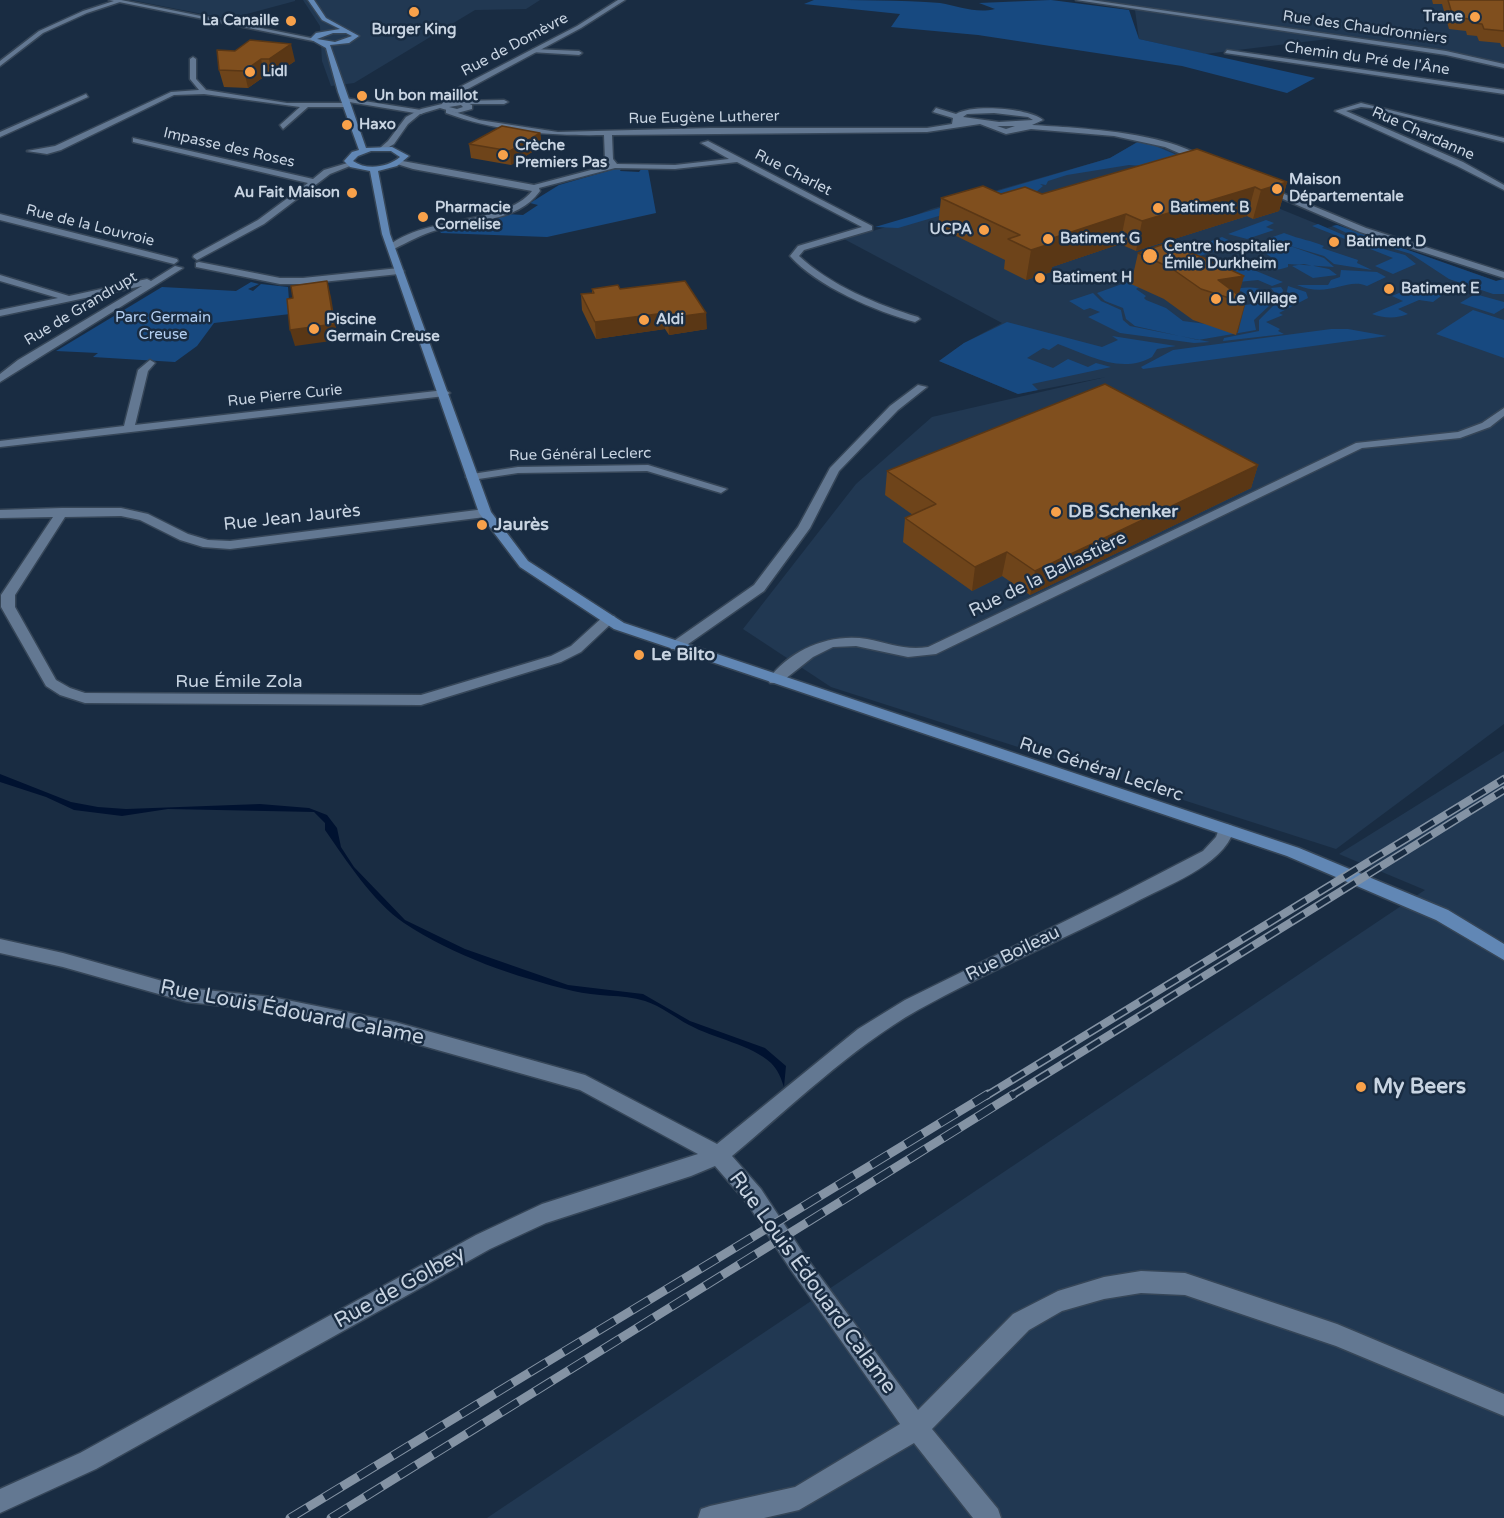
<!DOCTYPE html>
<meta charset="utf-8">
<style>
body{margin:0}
canvas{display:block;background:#192c42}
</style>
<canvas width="1504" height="1518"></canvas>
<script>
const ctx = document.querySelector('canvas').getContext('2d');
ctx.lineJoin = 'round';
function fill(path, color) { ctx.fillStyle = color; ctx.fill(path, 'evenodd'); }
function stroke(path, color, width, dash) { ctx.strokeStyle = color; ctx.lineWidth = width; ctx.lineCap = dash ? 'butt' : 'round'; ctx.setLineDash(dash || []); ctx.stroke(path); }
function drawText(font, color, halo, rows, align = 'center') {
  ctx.font = font + ' "Varela Round",sans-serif'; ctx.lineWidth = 5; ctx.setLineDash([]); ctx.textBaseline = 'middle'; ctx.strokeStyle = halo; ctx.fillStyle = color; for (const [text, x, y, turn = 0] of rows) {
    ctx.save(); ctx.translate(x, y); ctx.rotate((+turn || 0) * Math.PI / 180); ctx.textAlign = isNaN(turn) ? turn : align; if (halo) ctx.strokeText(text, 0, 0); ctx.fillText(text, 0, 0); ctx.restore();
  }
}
fill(new Path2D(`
 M131 0H295V1L228 19Z
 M303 0H540L526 9 475 10 354 83 331 86 322 61 320 26Z
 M1083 0H1504V64L1336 38 1205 54 1139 39 1135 10Z
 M1141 140 1176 153 1263 202 1327 228 1337 225 1496 281 1504 279V724L1336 849 831 687 743 629 856 484 932 417 1106 377 1018 394 939 361 964 343 1002 323 844 239 883 228 931 209 1110 158Z
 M1504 751V1518H487L1425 890 1339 854Z`), '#213852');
fill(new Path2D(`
 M814 0C853 0 902 0 940 3 959 6 976 14 995 9L979 3 1051 0 1129 10 1139 39 1315 78 1287 93 1182 66 978 35 891 27 900 14 804 4Z
 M1141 140 1215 171 1129 165 1067 175 1048 181 1046 185 1040 184 1043 186 1036 192 983 203 898 228 875 227 1110 158Z
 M622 167 620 171 639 172 642 168 648 169 656 213 547 237 441 233 438 229 473 224 471 220 507 214 523 215 538 205 530 203 559 185Z
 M1266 220 1274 223 1266 227 1274 230 1247 239 1228 234Z
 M1318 224 1362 243 1405 255 1416 264 1393 274 1375 266 1393 258 1312 226Z
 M1337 225 1496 281 1504 279V294H1493L1449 279 1411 254 1355 237 1332 226Z
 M1284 233C1302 240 1310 240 1324 246L1322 248 1358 260 1357 263 1372 270 1334 264 1324 256 1267 239Z
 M1222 237 1235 243 1217 250 1212 247 1223 244 1218 241 1220 244 1209 247 1215 251 1167 267 1171 256Z
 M1250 243 1293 247 1324 258 1334 267 1288 264V267C1272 273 1259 269 1245 263L1250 261 1264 266 1274 259Z
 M1304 264 1329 269 1337 275 1313 278 1292 266Z
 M1244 266 1283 282 1272 286 1258 280 1228 283 1221 269 1231 270Z
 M1341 270 1377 272 1386 277 1367 286C1346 277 1329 299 1297 285H1328L1331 280 1340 277Z
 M1133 280 1139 287 1136 289 1146 296 1144 298 1146 300 1166 308 1183 321 1206 324 1222 309 1258 303 1241 291 1212 296C1230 289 1253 282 1271 294L1275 293 1271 288 1281 287 1283 290 1281 299 1270 305 1254 320 1256 330 1198 340 1135 326 1126 319 1123 308 1105 301 1097 293Z
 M251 282 259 284 248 289 253 291 261 284 288 287 290 314 214 323 197 346 175 362 93 357 98 353 56 351 162 287 236 291Z
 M1420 284 1440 291 1449 290 1433 302 1419 300 1398 309 1408 314C1396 319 1383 318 1372 314L1403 301 1392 296Z
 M1288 286 1306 292 1308 298 1279 313 1283 315 1266 322 1280 329 1278 331 1284 334 1223 341 1224 338 1259 331V320L1274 305 1285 300Z
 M1093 293 1101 301 1121 310 1123 320 1130 326 1210 342 1194 343 1120 333 1088 317 1100 312 1090 308 1084 310 1069 301Z
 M1475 294 1504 302V308L1494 314 1460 303Z
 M1473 310 1504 320V358L1436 334Z
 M1007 322 1102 347 1118 340 1112 336 1176 346 1157 349 1152 357C1120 375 1087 354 1058 344L1049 350 1043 348 1027 358 1053 368 1068 359 1088 367 1096 363 1111 367 1032 384 1038 390 1018 394 939 361 964 343Z
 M1331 329H1348L1387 336 1143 369 1141 367 1173 350Z`), '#174980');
fill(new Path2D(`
 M0 774 71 802 98 807 126 809 260 804 309 808 327 815 337 828 341 847 354 867 405 920 465 949 568 985 643 994 690 1021 765 1048 786 1066 784 1087C781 1078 778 1070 771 1063 752 1045 713 1038 689 1025 674 1017 661 1006 645 1001 622 994 596 997 573 991 516 977 453 956 404 923 373 902 346 860 325 830V823L314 812 168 809 122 816 74 810 46 797 0 782Z`), '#001230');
const minor = new Path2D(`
 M117 0 123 1 87 13 43 33 0 66V61L39 31 83 11Z
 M1076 0H1091L1446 51 1504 64V68L1446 55Z
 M533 49 579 51 582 53 579 55 531 52Z
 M1227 50 1504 90V94L1225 53Z
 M193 57 196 59V79L206 90 287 103H346L350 105 346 107H308L283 129 280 125 300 107 204 94 174 95 61 150 47 154 27 151 55 146 171 92 199 90 190 79V59Z
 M86 94 88 97 0 137V132Z
 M345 98 421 110 425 112 421 114 343 101Z
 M462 101 504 100 508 102 504 104H460Z
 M1361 103 1504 138V142L1371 108 1361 107 1346 111 1463 162 1504 185V190L1457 166 1335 111Z
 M936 108 956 114C973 104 1028 108 1043 120L1032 125C1080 128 1170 132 1209 161L1202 163 1165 147 1114 136 1031 129 1006 134 980 124 927 132 612 135 613 159 617 164 675 165 729 159 701 143 708 141 872 226V230L804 250 799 256C830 285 878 305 918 317L920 319 915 322C877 312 816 286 790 256L798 246 862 227 737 162 675 169 615 168 539 188 540 191C516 224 473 218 437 230 422 234 408 242 394 249L387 247C427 214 504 226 532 191L413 169 397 164V160L534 185 610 165 605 160 604 135C551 136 497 132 446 113V109L479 120 558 132 711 128H927L952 124 953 118 933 112ZM994 113 1028 117 1033 120 999 122 963 117 967 114ZM997 126H1015L1006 129Z
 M133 138 313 179 324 170 351 162 355 164 330 174 264 224 197 260 193 257 194 255 258 220 308 183 133 142Z
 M1265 186 1366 228 1504 272V278L1360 232 1262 190 1261 188Z
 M0 214 177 259 178 261 174 264 0 220Z
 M199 262 280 278H303L399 268 404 271 399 274 303 284H280L196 267V263Z
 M175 266 183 268 0 382V374L18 360 142 286 0 316V310L58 298 0 281V275L69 296 147 279 151 281Z
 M150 360 155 363 148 371 135 425 445 390 450 393 445 396 0 447V441L124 426 138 370Z
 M918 385 927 387 898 410 839 471 810 528 764 591 681 649H671L669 646 671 643 754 585 798 527 830 468 890 406Z
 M1504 408V416L1490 427 1460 438 1362 448 936 654 908 657 856 646 833 647 813 657 780 683H770L768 680C790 649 831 633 867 639 888 643 906 651 928 647L1356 443 1458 432 1482 423Z
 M648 465 727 489 721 493 647 471 518 473 472 480 466 477 472 474 518 467Z
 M62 508H121L148 514 188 534 208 540 230 541 485 509 491 513 485 517 230 549 203 547 180 540 140 520 121 516 65 517 15 595V607L56 680 70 688 85 693 421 695 551 656 571 646 604 616H614L616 619 581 652 561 662 421 705 85 703 60 695 46 686 1 607V595L53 517 0 518V510Z
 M1226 824 1232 826 1234 830C1223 866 1165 886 1134 903 1063 940 988 971 918 1010 851 1048 791 1107 732 1156L761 1189 805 1256 918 1410 1013 1314 1058 1291 1104 1277 1141 1271 1185 1273 1337 1324 1504 1394V1416L1336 1346 1185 1295 1141 1293 1104 1299 1062 1311 1029 1330 932 1429 998 1509 1001 1518H973L914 1443 799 1510 764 1518H698L701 1509 710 1506 795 1487 900 1424 791 1270 747 1203 715 1166 691 1176 546 1223 490 1249 96 1469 0 1513V1489L80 1453 476 1235 542 1204 698 1154 580 1090 395 1038 272 1011 187 1002 63 967 0 953V939L63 953 187 988 272 997 395 1022 585 1075 717 1144 858 1029 905 1000 1118 895 1203 851 1216 837 1220 826Z`);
const tertiary = new Path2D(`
 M618 0H625L581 28 451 98 450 102 462 101 472 105V109L457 113 440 108 420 114 408 124 394 144 384 150 380 148 388 141 406 117 421 109 442 104 446 96 454 90 577 26ZM461 105 463 107 457 109 449 107Z`);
const secondary = new Path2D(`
 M109 0H121L316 39 313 41Z`);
const primary = new Path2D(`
 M308 0H314L326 18 359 36 349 43 330 45 366 148 392 147 409 156 397 166 378 171 390 234 491 512 528 561 624 623 1299 848 1448 910 1504 944V960L1436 920 1287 856 614 629 520 567 479 513 382 234 370 171 350 167 344 161 352 152 359 150 338 92 326 48 310 39 316 33 340 29 322 20ZM333 33H346L352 36 335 42 317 39ZM371 151H391L400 157C388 167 367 171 353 161L358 156Z`);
stroke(minor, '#364658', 3);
stroke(tertiary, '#364658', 3);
stroke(secondary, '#364658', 3);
stroke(primary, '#364658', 3);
fill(minor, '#637892');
fill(tertiary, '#637892');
fill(secondary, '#637892');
fill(primary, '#6187b5');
const railFar1 = new Path2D(`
 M986 1096 1504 779
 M1011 1096 1504 790`);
const rail = new Path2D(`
 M290 1518 988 1094
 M331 1518 1014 1094`);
stroke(railFar1, '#8493a4', 8);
stroke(rail, '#8493a4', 9);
stroke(railFar1, '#192c42', 5, [15]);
stroke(rail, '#192c42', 7, [20]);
fill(new Path2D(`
 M1432 0H1504V47H1502L1500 43 1479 41 1477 36 1467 35 1466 31 1449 29 1442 4H1433Z
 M217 50 295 61 273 76H265L248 88 224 87 219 70Z
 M540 133 542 146 511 165 471 158 469 144Z
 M1287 182 1279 211 1253 219 1247 216 1136 251 1120 244 1052 267 1051 272 1026 280 1004 269 1005 260 938 227 941 198 1001 194H1042Z
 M1138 253 1239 295 1246 301 1236 335 1193 320 1164 299 1131 284Z
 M592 289H620L707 329 669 335 665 329 596 339 582 310 581 294 592 293Z
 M1258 465 1251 488 1030 595 1002 576 972 591 903 542 905 518 913 515 885 495 887 471Z`), '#6e441a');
fill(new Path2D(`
 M291 44 295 61 273 76 269 59Z
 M261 59 265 76 248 88 244 71Z
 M540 133 542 146 511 165 510 151Z
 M1287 182 1279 211 1253 219 1261 190Z
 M1255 187 1247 216 1136 251 1142 221Z
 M1126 214 1120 244 1052 267 1051 272 1026 280 1031 250 1050 239Z
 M1244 276 1237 301 1218 280Z
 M327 281 331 297 338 340 295 346 290 330Z
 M1246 301 1238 332 1236 335 1245 303Z
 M665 313V329L596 339 595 322Z
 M706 313 707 329 669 335 668 318Z
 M1258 465 1251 488 1030 595 1035 571Z
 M1007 552 1002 576 972 591 975 567Z`), '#5a3715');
const building = new Path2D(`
 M1448 0H1504V31L1484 29 1482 24 1472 23 1470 19 1453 17Z
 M250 40 291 44 269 59H261L244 71 219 70 217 50 235 51Z
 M502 126 540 133 510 151 469 144Z
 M1197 149 1287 182 1261 190 1255 187 1142 221 1126 214 1050 239 1056 242 1031 250 1008 239 1020 235 941 198 983 186 1001 194 1025 187 1042 194Z
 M1167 243 1209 260 1244 276 1218 280 1246 301 1245 303 1201 289 1171 268 1138 253Z
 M327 281 334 324 290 330 287 299 293 298 291 286Z
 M685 281 706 313 668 318 665 313 595 322 581 294 594 293 592 289 618 285 620 289Z
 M1105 384 1258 465 1035 571 1007 552 975 567 905 518 936 504 887 471Z`);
fill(building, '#804f1e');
stroke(building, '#5a3715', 1.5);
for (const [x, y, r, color] of [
 [414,12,6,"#f8a14a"],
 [1475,17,6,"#f8a14a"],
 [291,21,6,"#f8a14a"],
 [250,72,6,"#f8a14a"],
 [362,96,6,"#f8a14a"],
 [347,125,6,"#f8a14a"],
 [503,155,6,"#f8a14a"],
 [1277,189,6,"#f8a14a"],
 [352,193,6,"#f8a14a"],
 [1158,208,6,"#f8a14a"],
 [423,217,6,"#f8a14a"],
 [984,230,6,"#f8a14a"],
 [1048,239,6,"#f8a14a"],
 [1334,242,6,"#f8a14a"],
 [1150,256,8,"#f8a14a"],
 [1040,278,6,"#f8a14a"],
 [1389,289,6,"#f8a14a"],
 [1216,299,6,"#f8a14a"],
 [644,320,6,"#f8a14a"],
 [314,329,6,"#f8a14a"],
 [1056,512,6,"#f8a14a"],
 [482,525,6,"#f8a14a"],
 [639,655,6,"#f8a14a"],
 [1361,1087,6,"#f8a14a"]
]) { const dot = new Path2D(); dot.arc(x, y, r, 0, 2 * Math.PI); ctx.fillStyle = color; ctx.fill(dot); stroke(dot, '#192c42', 2); }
drawText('bold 15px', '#c8d4e2', '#192c42', [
 ["Trane",1463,17,"right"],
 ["La Canaille",279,21,"right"],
 ["Burger King",414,30,"center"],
 ["Lidl",262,72],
 ["Un bon maillot",374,96],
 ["Haxo",359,125],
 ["Crèche",515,146],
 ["Premiers Pas",515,163],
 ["Maison",1289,180],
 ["Départementale",1289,197],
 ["Au Fait Maison",340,193,"right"],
 ["Pharmacie",435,208],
 ["Cornelise",435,225],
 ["Batiment B",1170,208],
 ["UCPA",972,230,"right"],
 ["Batiment G",1060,239],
 ["Batiment D",1346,242],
 ["Centre hospitalier",1164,247],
 ["Émile Durkheim",1164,264],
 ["Batiment H",1052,278],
 ["Batiment E",1401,289],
 ["Le Village",1228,299],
 ["Piscine",326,320],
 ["Germain Creuse",326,337],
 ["Aldi",656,320]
], 'left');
drawText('15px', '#c8d4e2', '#192c42', [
 ["Rue des Chaudronniers",1365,28,8],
 ["Rue de Domèvre",515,45,-28],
 ["Chemin du Pré de l'Âne",1367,59,8],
 ["Rue Eugène Lutherer",704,118,-1],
 ["Rue Chardanne",1423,134,24],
 ["Impasse des Roses",229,148,13],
 ["Rue Charlet",793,173,27],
 ["Rue de la Louvroie",90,226,14],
 ["Rue de Grandrupt",81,309,-31],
 ["Rue Pierre Curie",285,396,-6],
 ["Rue Général Leclerc",580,455,-1]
]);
drawText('15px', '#b3cff2', '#192c42', [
 ["Parc Germain",163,318],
 ["Creuse",163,335]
]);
drawText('bold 18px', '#c8d4e2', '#192c42', [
 ["DB Schenker",1068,512],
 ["Jaurès",494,525],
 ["Le Bilto",651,655]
], 'left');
drawText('18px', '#c8d4e2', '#192c42', [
 ["Rue Jean Jaurès",292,518,-6],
 ["Rue de la Ballastière",1048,575,-26],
 ["Rue Émile Zola",239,682],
 ["Rue Général Leclerc",1101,770,18],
 ["Rue Boileau",1013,954,-26]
]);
drawText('21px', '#c8d4e2', '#192c42', [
 ["Rue Louis Édouard Calame",292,1013,11],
 ["Rue Louis Édouard Calame",812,1283,54],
 ["Rue de Golbey",400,1288,-29]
]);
drawText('bold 21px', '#c8d4e2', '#192c42', [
 ["My Beers",1373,1087]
], 'left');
</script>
